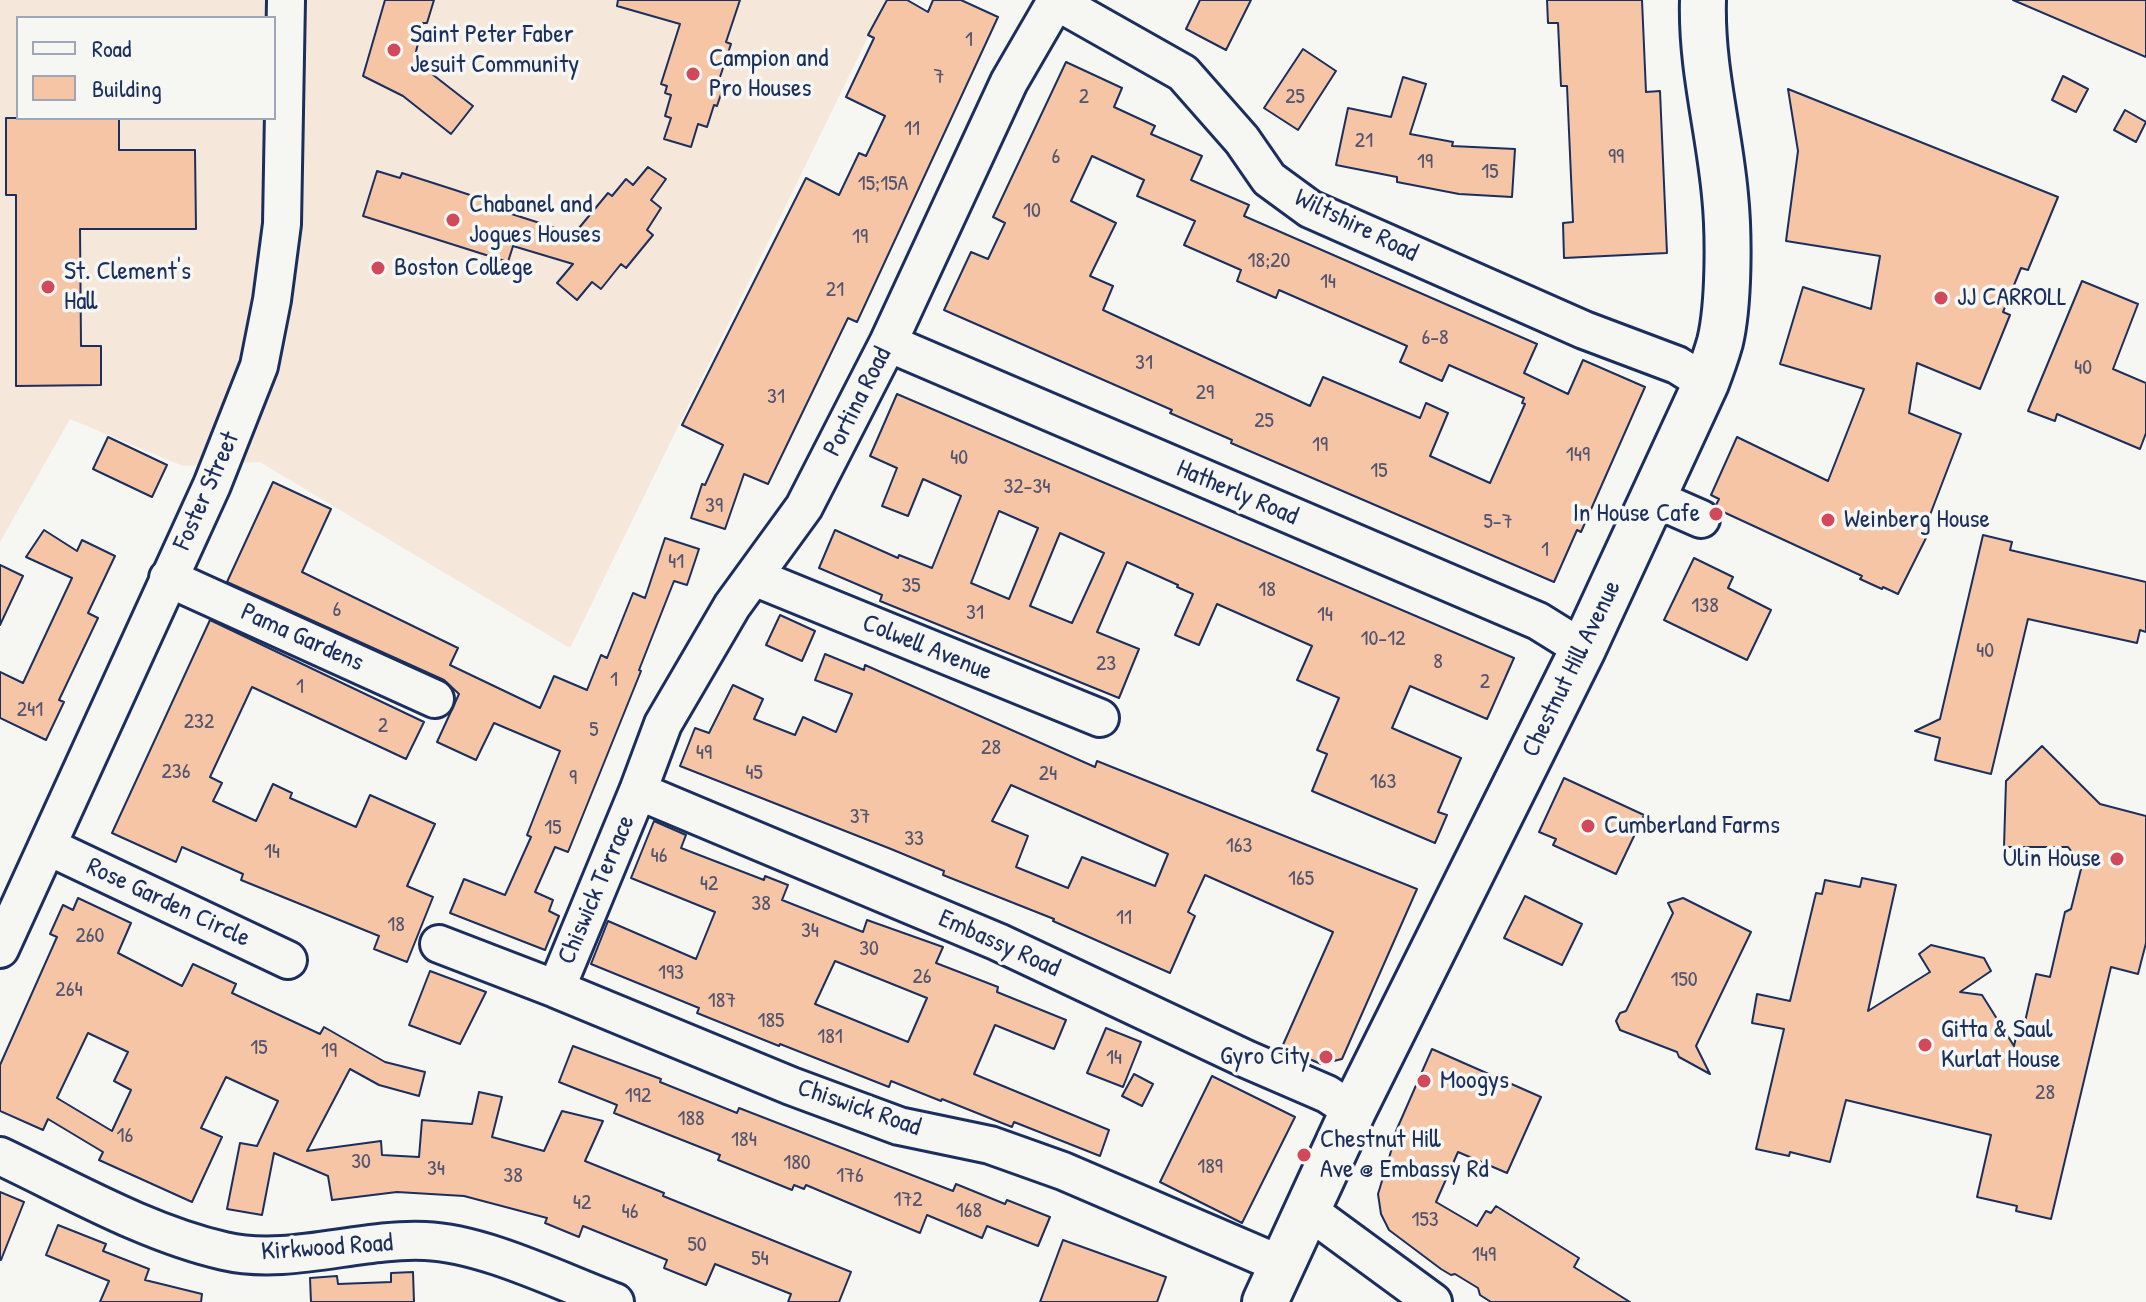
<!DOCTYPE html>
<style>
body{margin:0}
#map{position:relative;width:2146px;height:1302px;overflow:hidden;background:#f6f6f2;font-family:"Patrick Hand",sans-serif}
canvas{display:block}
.legend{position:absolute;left:16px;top:16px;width:260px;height:104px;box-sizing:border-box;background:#f6f6f2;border:2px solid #9ea6b7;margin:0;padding:10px 14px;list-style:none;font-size:24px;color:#1b2f5e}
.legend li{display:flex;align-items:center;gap:16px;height:40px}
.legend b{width:40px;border:2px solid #9ea6b7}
</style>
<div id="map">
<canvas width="2146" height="1302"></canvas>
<ul class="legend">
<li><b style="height:10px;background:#f6f6f2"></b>Road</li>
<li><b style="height:22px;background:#f5c5a5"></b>Building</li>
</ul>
</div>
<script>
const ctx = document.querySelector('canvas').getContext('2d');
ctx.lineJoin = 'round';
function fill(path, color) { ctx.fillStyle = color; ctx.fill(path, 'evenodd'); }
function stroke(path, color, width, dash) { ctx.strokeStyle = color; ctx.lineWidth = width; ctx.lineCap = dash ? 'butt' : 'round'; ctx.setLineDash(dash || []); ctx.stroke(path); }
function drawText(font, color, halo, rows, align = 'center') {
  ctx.font = font + ' "Patrick Hand",sans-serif'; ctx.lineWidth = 7; ctx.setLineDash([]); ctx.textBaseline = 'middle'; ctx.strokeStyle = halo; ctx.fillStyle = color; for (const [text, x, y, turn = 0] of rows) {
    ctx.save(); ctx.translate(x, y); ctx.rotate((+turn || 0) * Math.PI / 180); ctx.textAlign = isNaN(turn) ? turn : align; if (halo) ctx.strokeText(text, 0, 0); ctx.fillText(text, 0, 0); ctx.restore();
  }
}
fill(new Path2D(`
 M0 0H886L570 648 260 462 183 466 70 419 0 542ZM18 18H274V118H18Z`), '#f6e7db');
const building = new Path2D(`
 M385 0H434L427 23H423L414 60 473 106 451 134 403 96 363 76Z
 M618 0H740L726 42 731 44 719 80 725 82 717 106 714 105 707 127 698 124 691 147 664 139 671 118 665 116 671 95 665 93 667 86 661 84 680 24 617 6Z
 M887 0H907L928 12 933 0H961L998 17 857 322 848 318 768 484 744 474 725 529 691 518 702 484 705 485 723 445 682 425 806 178 839 195 859 153 866 156 885 116 846 97 874 38 868 35Z
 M1200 0H1251L1226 50 1186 29Z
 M1547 0H1642L1646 92 1660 91 1667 253 1564 258 1563 223 1573 222 1567 86H1561L1558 23H1548Z
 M2013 0H2146V57Z
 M1303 49 1336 71 1298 130 1264 108Z
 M1066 62 1122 88 1114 107 1155 126 1151 134 1202 156 1191 180 1249 205 1244 216 1537 344 1524 373 1568 394 1583 360 1645 387 1581 532 1577 530 1554 582 1231 443 1232 440 1170 413 1172 410 944 310 971 252 988 259 1005 223 993 217ZM1092 156 1144 180 1137 196 1195 221 1184 245 1241 270 1237 281 1276 298 1279 290 1407 346 1400 362 1442 381 1449 365 1524 398 1522 403 1525 404 1490 483 1430 456 1448 413 1426 403 1420 418 1323 377 1310 406 1103 310 1113 286 1090 276 1116 223 1071 201Z
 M2063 76 2088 89 2076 112 2052 100Z
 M1403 77 1426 84 1410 134 1453 142 1452 146 1515 149 1512 197 1459 194 1397 182V177L1336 165 1348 108 1391 117Z
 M1788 89 2058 197 2028 270 2021 268 2003 312 2010 315 1980 389 1917 363 1909 413 1961 434 1925 528 1930 530 1898 594 1883 587 1882 589 1860 579 1862 576 1719 510 1716 505 1719 499 1711 495 1737 437 1828 481 1864 389 1780 364 1803 287 1871 309 1880 256 1786 241 1798 151Z
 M2125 110 2146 122 2136 142 2114 130Z
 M6 118H119V150H195L196 229H80L81 346H101V385L16 386V195H6Z
 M648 167 666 179 651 200 661 208 647 230 653 235 626 268 621 264 601 289 592 282 577 300 557 283 573 264 513 246 508 262 363 216 377 171 400 178 402 173 455 190 494 203 493 208 574 234 608 193 612 196 626 179 633 185Z
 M2082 281 2138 304 2113 369 2146 383V433L2140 449 2057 414 2055 421 2028 411Z
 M897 394 1514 658 1487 719 1410 686 1392 728 1461 758 1438 812 1447 815 1435 843 1312 791 1327 754 1317 750 1339 698 1297 680 1312 646 1217 604 1199 645 1175 635 1193 594 1177 587 1178 585 1127 562 1097 632 1139 649 1119 698 880 601 882 595 819 568 835 530 898 558 899 555 932 568 961 496 923 479 908 516 882 506 897 468 870 456ZM999 511 1038 528 1009 599 971 583ZM1060 533 1104 553 1072 623 1030 606Z
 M108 437 167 465 152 497 93 469Z
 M273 482 331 509 302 572 458 648 450 665 540 708 554 676 587 690 601 655 607 658 633 593 645 598 665 538 699 549 687 585 674 581 639 670 641 671 568 852 555 847 535 892 553 900 549 911 559 916 545 950 450 913 464 879 505 895 531 837 527 835 560 751 494 723 476 760 437 742 459 694 444 680 227 582Z
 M44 530 77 551 82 540 115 556 88 613 98 618 59 700 64 702 46 740 0 718V672L23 683 72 578 26 557Z
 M1983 535 2012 542 2010 550 2146 582V632L2140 630 2137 643 2028 619 1991 774 1935 760 1940 738 1915 731 1940 719Z
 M1694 558 1733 577 1728 588 1771 610 1747 660 1664 620Z
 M0 565 23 576 0 625Z
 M780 615 815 631 802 661 766 645Z
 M210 620 424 722 406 759 252 687 210 777 222 783 213 801 256 821 273 784 292 793 290 798 356 827 370 795 435 824 407 886 433 897 407 962 374 949 379 936 241 880 243 874 182 847 176 862 112 833Z
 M825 654 864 670 865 665 1095 767 1097 761 1417 889 1342 1059 1321 1064 1282 1047 1333 932 1205 875 1188 912 1195 916 1170 973 1053 921 1054 919 943 875 944 871 891 849 680 766 695 728 709 733 733 685 763 699 754 719 795 735 803 717 836 732 852 694 815 680ZM1011 785 1168 854 1155 886 1082 857 1068 888 1016 867 1028 836 992 821Z
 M2042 746 2100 804 2146 816V943L2138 974 2111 967 2051 1219 2016 1211 2017 1206 1977 1197 1991 1135 1846 1100 1830 1162 1790 1152 1789 1156 1756 1149 1784 1029 1752 1023 1757 994 1790 1001 1816 893 1822 894 1825 880 1860 887 1862 878 1896 885 1868 1011 1930 972 1919 954 1931 945 1984 958 1991 971 1960 992 1982 995 2014 1046 2020 1019 2024 1026 2036 974 2050 977 2065 912 2071 909 2082 865 2068 847H2004L2006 781Z
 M1564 778 1644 815 1616 874 1553 845 1556 839 1539 832Z
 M654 821 686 835 681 848 764 880 765 876 788 885 782 900 863 932 867 920 943 947 936 963 998 987 997 992 1066 1020 1054 1049 995 1025 974 1074 1109 1130 1100 1156 1014 1122 1012 1127 942 1099 941 1101 891 1081 889 1087 780 1044 779 1046 697 1013 699 1008 591 964 608 921 696 959 715 912 631 878ZM835 961 927 998 908 1042 815 1004Z
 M1525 896 1582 924 1562 965 1504 938Z
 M78 898 131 923 118 953 182 986 193 964 236 984 232 993 320 1034 324 1027 385 1062 425 1072 419 1096 379 1085 350 1069 307 1151 381 1141 382 1155 419 1157 422 1120 472 1124 479 1092 502 1097 492 1137 544 1151 562 1111 603 1121 585 1161 664 1193 663 1196 851 1272 839 1302H788L791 1294 715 1264 706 1285 664 1268 667 1260 583 1226 579 1237 545 1223 547 1218 464 1196 397 1192 332 1200 328 1176 274 1153 262 1215 227 1209 240 1143 257 1146 278 1101 226 1077 201 1128 222 1137 192 1202 99 1160 103 1152 48 1119 43 1130 0 1111V1065L57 937 50 934 63 905 73 910ZM88 1033 128 1052 114 1081 131 1090 112 1131 57 1098Z
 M1683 898 1751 932 1696 1046 1710 1074 1679 1057 1677 1052 1620 1030 1616 1021 1620 1013 1626 1011 1673 913 1668 903Z
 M430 971 486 992 460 1044 409 1025Z
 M1106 1028 1141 1042 1123 1087 1087 1073Z
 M573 1046 661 1079 660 1082 737 1113 739 1108 953 1191 956 1184 1005 1204 1007 1200 1050 1217 1038 1246 987 1226 982 1238 927 1215 920 1233 806 1185 804 1189 794 1185 792 1190 718 1160 720 1155 614 1113 617 1105 559 1082Z
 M1432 1049 1541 1097 1507 1173 1458 1152 1436 1202 1477 1226 1486 1211 1491 1213 1496 1206 1579 1258 1574 1267 1630 1302H1491L1480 1295 1478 1288 1455 1274 1451 1275 1441 1269 1389 1230 1381 1214 1378 1194 1392 1148 1389 1147Z
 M1134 1074 1153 1084 1142 1106 1122 1096Z
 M1212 1076 1295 1117 1242 1223 1160 1182Z
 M0 1192 24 1202 1 1260H0Z
 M58 1225 106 1244 103 1251 149 1269 145 1280 202 1294 201 1302H100L109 1281 46 1255Z
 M1063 1240 1166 1277 1157 1302H1040Z
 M413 1272 414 1302H311L310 1278 337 1276 338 1284 391 1282V1273Z`);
fill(building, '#f5c5a5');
stroke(building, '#1b2f5e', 2);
const minor = new Path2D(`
 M1054 0 1183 73 1242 140 1269 179 1310 209 1584 330 1677 365 1706 383
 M888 343 1538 621 1583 649
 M1653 498 1701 519
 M754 577 1100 718
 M168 578 435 699
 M638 791 998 942 1246 1059 1327 1094 1353 1111
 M47 846 288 960
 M439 944 556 989 791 1086 899 1126 990 1145 1063 1171 1282 1265
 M0 949 212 485 259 366 272 300 282 224 286 0
 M556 989 638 791 663 724 732 606 804 507 888 343 1009 82 1056 1
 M0 1156C72 1190 146 1233 224 1251 288 1266 360 1238 425 1241 483 1243 559 1281 615 1302
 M1309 1211 1433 1302`);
const major = new Path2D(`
 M1265 1302 1353 1111 1583 649 1706 383C1711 370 1716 356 1720 342 1729 305 1729 234 1725 195 1719 129 1701 67 1703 0`);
stroke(minor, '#1b2f5e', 42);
stroke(major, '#1b2f5e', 50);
stroke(minor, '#f6f6f2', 36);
stroke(major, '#f6f6f2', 44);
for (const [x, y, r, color] of [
 [394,50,8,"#d1495b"],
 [693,74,8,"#d1495b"],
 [453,220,8,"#d1495b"],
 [378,268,8,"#d1495b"],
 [48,287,8,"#d1495b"],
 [1941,298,8,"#d1495b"],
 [1716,514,8,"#d1495b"],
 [1828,520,8,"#d1495b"],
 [1588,826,8,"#d1495b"],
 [2117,859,8,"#d1495b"],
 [1925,1045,8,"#d1495b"],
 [1326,1057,8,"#d1495b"],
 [1424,1081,8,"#d1495b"],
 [1304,1155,8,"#d1495b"]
]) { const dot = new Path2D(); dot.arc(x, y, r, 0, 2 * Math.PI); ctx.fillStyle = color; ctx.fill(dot); stroke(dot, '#f6f6f2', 3); }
drawText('22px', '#525470', null, [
 ["1",969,40],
 ["7",939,77],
 ["2",1084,97],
 ["25",1295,97],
 ["11",912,129],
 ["21",1364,141],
 ["6",1056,157],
 ["99",1616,157],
 ["19",1425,162],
 ["15",1490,172],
 ["15;15A",883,184],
 ["10",1032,211],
 ["19",860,237],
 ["18;20",1269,261],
 ["14",1328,282],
 ["21",835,290],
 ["6-8",1435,338],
 ["31",1144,363],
 ["40",2083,368],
 ["29",1205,393],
 ["31",776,397],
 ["25",1264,421],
 ["19",1320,445],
 ["149",1578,455],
 ["40",959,458],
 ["15",1379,471],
 ["32-34",1027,487],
 ["39",714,506],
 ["5-7",1498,522],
 ["1",1545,550],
 ["41",676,562],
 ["35",911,586],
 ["18",1267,590],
 ["138",1705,606],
 ["6",337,610],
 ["31",975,613],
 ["14",1325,615],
 ["10-12",1383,639],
 ["40",1985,651],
 ["8",1438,662],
 ["23",1106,664],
 ["1",614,680],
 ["2",1485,682],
 ["1",300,687],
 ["241",30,710],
 ["232",199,722],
 ["2",383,726],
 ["5",594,730],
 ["28",991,748],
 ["49",704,753],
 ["236",176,772],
 ["45",754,773],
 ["24",1048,774],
 ["9",573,778],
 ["163",1383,782],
 ["37",860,817],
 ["15",553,828],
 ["33",914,839],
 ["163",1239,846],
 ["14",272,852],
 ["46",659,856],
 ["165",1301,879],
 ["42",709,884],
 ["38",761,904],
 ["11",1124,918],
 ["18",396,925],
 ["34",810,931],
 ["260",90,936],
 ["30",869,949],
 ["193",671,973],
 ["26",922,977],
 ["150",1684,980],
 ["264",69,990],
 ["187",722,1001],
 ["185",771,1021],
 ["181",830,1037],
 ["15",259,1048],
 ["19",329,1051],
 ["14",1114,1058],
 ["28",2045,1093],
 ["192",638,1096],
 ["188",691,1119],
 ["16",125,1136],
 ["184",744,1140],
 ["30",361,1162],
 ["180",797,1163],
 ["189",1210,1167],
 ["34",436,1169],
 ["38",513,1176],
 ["176",850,1176],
 ["172",908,1200],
 ["42",582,1203],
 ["168",969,1211],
 ["46",630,1212],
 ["153",1425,1220],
 ["50",697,1245],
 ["149",1484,1255],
 ["54",760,1259]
]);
drawText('26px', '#1b2f5e', '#f6f6f2', [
 ["Saint Peter Faber",410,35],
 ["Jesuit Community",410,65],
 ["Campion and",709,59],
 ["Pro Houses",709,89],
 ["Chabanel and",469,205],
 ["Jogues Houses",469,235],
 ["Boston College",394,268],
 ["St. Clement's",64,272],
 ["Hall",64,302],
 ["JJ CARROLL",1957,298],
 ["In House Cafe",1700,514,"right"],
 ["Weinberg House",1844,520],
 ["Cumberland Farms",1604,826],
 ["Ulin House",2101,859,"right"],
 ["Gitta & Saul",1941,1030],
 ["Kurlat House",1941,1060],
 ["Gyro City",1310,1057,"right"],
 ["Moogys",1440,1081],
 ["Chestnut Hill",1320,1140],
 ["Ave @ Embassy Rd",1320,1170]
], 'left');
drawText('26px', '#1b2f5e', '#f6f6f2', [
 ["Wiltshire Road",1356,226,26],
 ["Portina Road",858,402,-63],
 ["Foster Street",207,491,-66],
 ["Hatherly Road",1237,493,23],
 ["Pama Gardens",302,638,24],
 ["Colwell Avenue",927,648,22],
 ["Chestnut Hill Avenue",1572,669,-64],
 ["Chiswick Terrace",597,890,-67],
 ["Rose Garden Circle",168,903,25],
 ["Embassy Road",999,944,24],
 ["Chiswick Road",859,1108,19],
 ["Kirkwood Road",327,1248,-4]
]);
</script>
